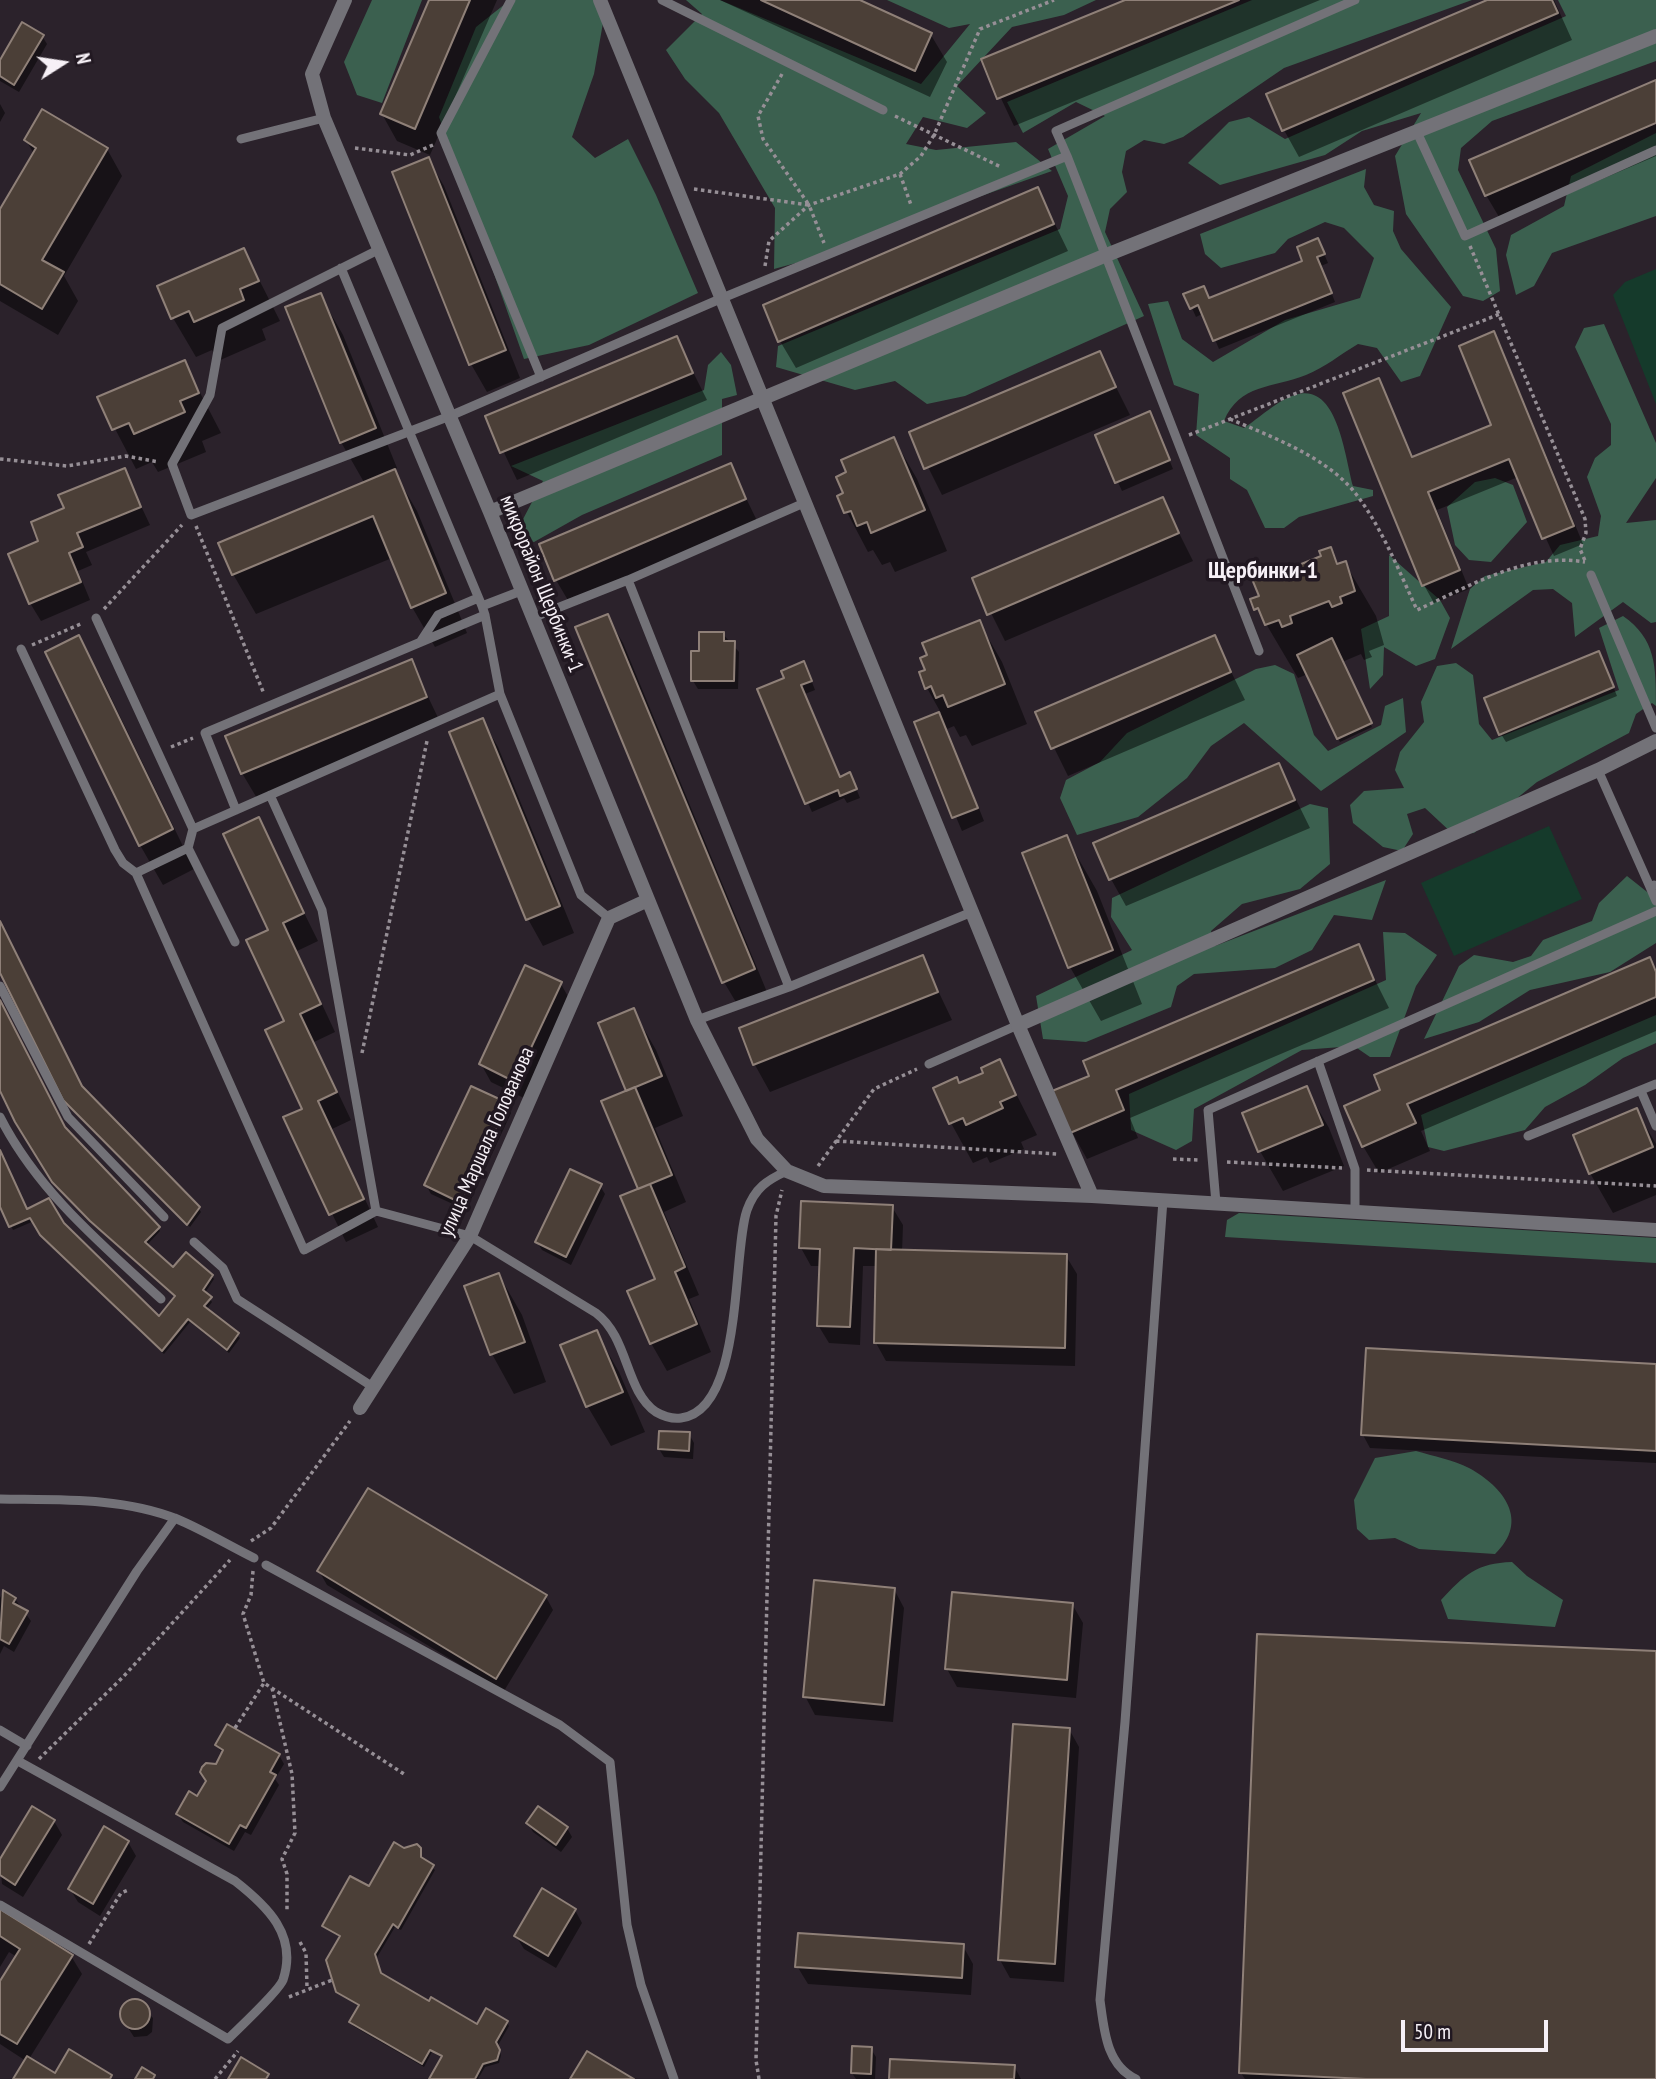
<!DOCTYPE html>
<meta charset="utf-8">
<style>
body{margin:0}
#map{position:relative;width:1656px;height:2079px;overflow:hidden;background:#2b222b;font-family:"PT Sans Narrow",sans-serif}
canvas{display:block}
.north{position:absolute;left:28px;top:28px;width:70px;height:70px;-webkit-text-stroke:5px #211821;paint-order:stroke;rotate:78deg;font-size:19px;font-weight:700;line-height:28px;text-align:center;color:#f6f0f6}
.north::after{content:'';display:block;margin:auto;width:24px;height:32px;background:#f6f0f6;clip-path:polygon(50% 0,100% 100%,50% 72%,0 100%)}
.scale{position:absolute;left:1401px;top:2020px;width:147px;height:32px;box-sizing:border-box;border:4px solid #f6f0f6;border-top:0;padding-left:9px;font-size:21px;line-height:24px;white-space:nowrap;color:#f6f0f6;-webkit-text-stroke:5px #211821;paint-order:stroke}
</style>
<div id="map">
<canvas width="1656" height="2079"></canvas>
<div class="north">N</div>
<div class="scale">50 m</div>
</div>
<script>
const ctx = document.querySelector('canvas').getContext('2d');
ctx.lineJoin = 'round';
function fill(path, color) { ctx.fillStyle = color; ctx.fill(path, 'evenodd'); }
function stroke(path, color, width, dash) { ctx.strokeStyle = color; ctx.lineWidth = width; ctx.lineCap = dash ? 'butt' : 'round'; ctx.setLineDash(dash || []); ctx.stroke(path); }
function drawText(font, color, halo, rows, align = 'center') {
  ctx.font = font + ' "PT Sans Narrow",sans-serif'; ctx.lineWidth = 7; ctx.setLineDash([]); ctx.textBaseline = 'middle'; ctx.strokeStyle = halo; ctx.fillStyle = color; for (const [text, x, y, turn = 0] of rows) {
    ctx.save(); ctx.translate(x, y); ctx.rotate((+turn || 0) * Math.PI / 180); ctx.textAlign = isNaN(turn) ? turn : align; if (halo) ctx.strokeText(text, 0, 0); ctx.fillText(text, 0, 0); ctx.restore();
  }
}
fill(new Path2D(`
 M1656 269V404L1613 295 1625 282Z
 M1549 826 1582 899 1454 956 1421 883Z`), '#153a2b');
fill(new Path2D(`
 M372 0H422L382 103 357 95 344 62Z
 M510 0H607L594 74 572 137 595 158 628 139 656 195 698 293 589 345 524 359 439 117 476 27Z
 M686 0H720L921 84 970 24 949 28 887 0H1096L1064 15 1012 27 957 86 986 113 967 128 923 117 906 144 936 150 1016 142 1052 171 916 219 829 254 774 269 775 208 719 113 685 79 666 50 702 14Z
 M1252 0H1472L1284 68 1183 137 1164 144 1144 140 1126 151 1122 172 1127 192 1110 209 1105 232 1144 316 965 396 927 404 895 381 855 390 776 367 778 346 1060 229 1068 196 1048 149 1105 116 1076 102 1023 133 1007 102Z
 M1558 0H1656V61L1492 121 1461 148 1458 170 1496 249 1500 291 1483 301 1463 296 1406 214 1395 156 1421 113 1362 131 1325 155 1220 185 1188 163 1229 122 1249 117 1285 139 1566 16Z
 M1656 133V216L1552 253 1534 286 1516 295 1506 255 1511 235 1564 206 1571 176Z
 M1366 169 1364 187 1374 205 1394 211 1393 231 1401 249 1451 307 1420 376 1401 382 1377 348 1358 344C1341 354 1324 368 1306 375 1273 388 1239 384 1224 421L1244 428C1259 418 1278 400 1295 395 1338 381 1345 458 1353 486L1373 490V496L1299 517 1284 528H1265L1247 490 1230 479V458L1196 435 1199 394 1174 385 1148 304 1168 301 1182 339 1213 362 1285 320 1360 298 1374 258 1344 228 1325 222 1288 239 1275 253 1221 268 1205 254 1200 234Z
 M1604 324 1656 443V478L1626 523 1656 520V622L1651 623 1623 602 1575 637 1572 603 1553 589 1533 590 1451 649 1470 589 1485 576 1546 562 1560 545 1598 536 1601 516 1587 477 1595 458 1611 445V424L1575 347 1584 328Z
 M721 352 731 365 737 395 722 399V455L582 515 534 542 526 540 521 523 543 481 511 466 704 390 708 365Z
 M1495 478 1513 485 1527 522 1491 562 1469 560 1455 545 1447 507 1475 482Z
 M1389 555 1440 600 1450 618 1435 659 1416 666 1384 647 1383 675 1370 689 1361 629 1389 616Z
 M1623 616C1656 639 1656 666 1656 706L1652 703 1636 714 1629 733 1537 782 1474 833 1454 835 1425 808 1407 814 1413 834 1402 851 1383 847 1353 823 1350 805 1364 791 1404 788 1395 770 1400 752 1424 722 1421 702 1437 666 1456 663 1473 675 1479 724 1492 740 1619 690 1599 628Z
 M1275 665 1294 674 1314 735 1328 751 1381 725 1385 706 1403 698 1406 732 1321 791 1244 723 1211 746 1187 778 1138 817 1077 835 1060 798 1066 780 1100 762 1127 733 1256 669Z
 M1310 804 1328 808 1330 864 1300 889 1242 904 1211 931 1215 946 1386 880 1372 920 1334 915 1312 950 1275 968 1194 974 1177 986 1171 1007 1086 1042 1043 1039 1036 996 1132 950 1111 917 1112 898Z
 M1627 876 1656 899V943L1610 972 1530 990 1479 1022 1424 1039 1459 966 1474 955 1513 962 1531 956 1543 940 1592 921 1599 903Z
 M1383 932 1405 933 1437 955 1416 986 1390 1057H1370L1354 1046 1302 1050 1194 1109 1192 1141 1176 1150 1131 1130 1129 1094 1386 980Z
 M1656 1015V1043L1623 1058 1585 1085 1545 1107 1525 1130 1444 1151 1428 1147 1421 1115Z
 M1239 1213 1656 1238V1263L1225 1237 1227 1220Z
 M1416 1451C1433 1456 1454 1460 1469 1468 1504 1487 1530 1521 1495 1554L1419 1549 1395 1538 1369 1540 1357 1529 1354 1500 1375 1458Z
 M1512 1562 1527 1576 1563 1600 1555 1627 1448 1619 1441 1600C1464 1575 1477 1563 1512 1562Z`), '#3b604f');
fill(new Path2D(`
 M431 0H497L430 155 397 141 382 114Z
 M720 0H856L931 35 947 62 930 97Z
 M1129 0H1320L1014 126 983 60Z
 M1491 0H1554L1572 40 1299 157 1284 130Z
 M42 36 47 44 19 92 0 81V63Z
 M1656 82V156L1502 222 1486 195Z
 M0 104 5 113 0 122Z
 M26 140 107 149 122 176 64 276 78 301 58 335 0 301V212L34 154Z
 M428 159 444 186 520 378 487 392 471 364 394 173Z
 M1038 189 1068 251 796 368 780 341Z
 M1322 249 1328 263 1321 266 1335 302 1219 349 1204 313 1196 317 1186 295 1209 300 1305 262Z
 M244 250 280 321 262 329 266 340 218 361 212 350 196 357 173 318Z
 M320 295 343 335 397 468 393 470 417 511 467 633 435 647 412 607 392 558 256 614 233 574 365 484 341 442Z
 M1493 333 1503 351 1583 544 1554 556 1518 477 1437 510 1469 589 1434 603 1424 585 1379 380 1414 458 1494 426Z
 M676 338 707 400 517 480 487 417Z
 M1099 353 1130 415 942 495 911 433Z
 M184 362 221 433 202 441 206 452 158 472 152 462 136 469 99 398Z
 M1154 422 1173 469 1122 491 1097 436Z
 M894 439 917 479 947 551 895 572 890 562 882 565 873 550 868 552 839 497 845 494Z
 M730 465 760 527 572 607 556 580Z
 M124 470 150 525 86 552 92 565 78 571 90 600 41 621 30 603 41 542 66 509Z
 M1162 499 1193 561 1005 641 974 579Z
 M1330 549 1339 565 1345 563 1376 616 1384 645 1369 651 1372 657 1364 660 1361 654 1342 662 1372 727 1340 742 1308 674 1298 678 1252 600 1261 597 1264 581 1323 557Z
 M607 616 623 643 769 997 740 1009 724 982 578 628Z
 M979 622 1002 662 1027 724 972 746 966 735 960 737 954 726 947 729 984 821 962 831 916 723 941 713 927 688V671Z
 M723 634 739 652 738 689H698L693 681 700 652Z
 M78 637 101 677 194 869 163 885 140 845Z
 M1214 637 1245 700 1068 776 1037 713Z
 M411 661 441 724 258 800 242 773Z
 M1603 662 1617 696 1506 742 1501 734Z
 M808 672 815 690 805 694 840 778 854 783 860 798 847 803 844 798 812 812 759 690Z
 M482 720 498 747 574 933 543 946 528 919Z
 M1279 765 1310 828 1126 906 1111 879Z
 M258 820 318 941 297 951 335 1032 314 1042 351 1120 332 1129 378 1227 346 1242 285 1118 304 1109 271 930Z
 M1066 837 1097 891 1142 1004 1101 1021 1070 967Z
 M0 924 81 1088 199 1209 201 1212 190 1227 68 1103 0 969Z
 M1358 946 1389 1008 1130 1118 1138 1138 1087 1159 1072 1132 1091 1077Z
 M922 957 952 1020 770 1092 755 1065 741 1029Z
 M1649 959 1656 971V1031L1421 1131 1430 1151 1379 1173 1363 1146 1383 1091Z
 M561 984 571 1002 526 1099 491 1082 481 1064Z
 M0 1003 64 1129 158 1228 160 1231 146 1246 173 1270 212 1276 214 1279 205 1293 212 1302 206 1310 240 1338 229 1353 190 1322 164 1354 44 1239 34 1221 13 1230 0 1203V1153L27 1211 62 1225 160 1318 176 1298 94 1225 57 1186 0 1087Z
 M633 1010 656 1050 683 1116 655 1128 686 1202 664 1212 699 1295 689 1299 711 1352 667 1371 651 1343 657 1280 640 1190 629 1092Z
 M1000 1062 1037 1135 1021 1142 1024 1149 990 1163 987 1157 973 1163 951 1123 959 1085 985 1074Z
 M1306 1088 1329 1128 1344 1166 1283 1191 1260 1151 1244 1114Z
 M506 1105 511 1113 466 1210 431 1194 426 1185Z
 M1636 1110 1656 1144V1195L1613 1213 1590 1173Z
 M600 1186 605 1194 571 1265 542 1250 537 1242Z
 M892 1207 903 1225 902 1252 1066 1256 1077 1274 1075 1366 886 1361 876 1343 878 1266H863L860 1345 829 1343 818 1325 821 1266H811L801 1248Z
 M499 1275 522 1315 546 1382 514 1394 492 1354Z
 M596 1332 619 1372 645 1432 611 1446 588 1407 562 1346Z
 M1656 1365V1463L1370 1448 1363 1435Z
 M689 1434 694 1443 693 1459 664 1457 659 1449Z
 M319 1571 546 1597 553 1610 504 1691 327 1585Z
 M894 1589 904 1608 893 1722 815 1715 805 1696Z
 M3 1592 15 1599 31 1621 14 1652 4 1646 0 1654V1598Z
 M1072 1604 1083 1623 1076 1698 957 1687 947 1669Z
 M1656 1652V2079H1245L1241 2073Z
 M1069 1729 1079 1747 1064 1982 1010 1978 1000 1960Z
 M217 1745 279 1755 284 1764 275 1779 279 1785 251 1835 245 1832 234 1851 183 1822 178 1814 198 1799 223 1755Z
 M54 1821 62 1835 23 1897 2 1884 0 1862Z
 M528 1823 567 1828 572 1837 561 1852 533 1832Z
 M128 1842 136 1856 100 1916 78 1902 70 1889Z
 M404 1850H420L422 1860 435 1870 401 1930 395 1927 376 1959 381 1975 429 2004 478 2026 507 2022 509 2026 497 2047 501 2055 499 2063 485 2067 478 2079H431L443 2058 432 2052 424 2067 353 2026 351 2022 360 2007 337 1991 341 1938 324 1926 370 1889Z
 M575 1910 582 1923 556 1968 524 1949 516 1936Z
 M0 1911 71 1956 82 1974 29 2059 55 2075 112 2079H15L26 2061 0 2044V1984L17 1957 9 1952 0 1967Z
 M963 1946 973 1964 971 1995 808 1984 797 1966Z
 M131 2001H137L153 2018 152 2032 147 2036 134 2037 121 2017V2010Z
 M871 2049 876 2057 875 2079H856L852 2073Z
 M1014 2066 1021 2079H891Z`), '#0007');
const building = new Path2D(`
 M429 0H470L415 129 380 114Z
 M761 0H860L932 33 915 71Z
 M1125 0H1239L997 99 981 59Z
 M1487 0H1552L1558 13 1282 131 1266 94Z
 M22 22 44 35 14 85 0 76V60Z
 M1656 80V123L1485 196 1469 160Z
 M42 109 108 148 42 260 64 272 42 309 0 284V209L36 148 24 140Z
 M429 157 506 350 469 365 392 172Z
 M1038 187 1054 224 778 342 763 305Z
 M1318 238 1325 254 1317 257 1332 293 1213 341 1198 305 1190 309 1183 294 1204 286 1209 298 1302 261 1297 247Z
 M244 248 259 281 240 289 244 300 194 322 189 311 171 319 157 286Z
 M321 293 376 428 340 443 285 307Z
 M1494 331 1574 526 1542 539 1509 459 1428 492 1460 570 1422 586 1343 393 1379 378 1412 457 1491 425 1459 346Z
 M677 336 693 373 500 453 485 416Z
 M1100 351 1116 387 924 469 909 432Z
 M185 360 199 393 180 401 185 412 134 434 129 423 112 430 97 397Z
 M1150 411 1170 460 1115 483 1095 435Z
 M894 437 925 510 871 533 867 522 857 526 851 511 844 513 837 496 843 493 836 477 846 472 841 460Z
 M731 463 746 499 554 581 539 544Z
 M125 468 141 507 77 533 83 547 69 553 81 582 29 604 8 554 38 541 31 522 64 508 58 495Z
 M395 469 446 593 411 608 373 516 232 575 218 543Z
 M1163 497 1179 533 987 615 972 578Z
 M1331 547 1337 564 1346 561 1355 591 1340 597 1342 603 1332 607 1329 601 1290 616 1292 623 1282 627 1279 620 1265 625 1258 608 1254 610 1250 599 1259 596 1252 579 1262 575 1264 579 1321 556 1319 551Z
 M608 614 755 969 722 983 575 627Z
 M980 620 1005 684 948 707 943 695 936 698 931 686 925 689 919 672 925 670 920 658 927 655 922 643Z
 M699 632H724V641H735L734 681H691V651H699Z
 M79 635 173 829 139 846 45 652Z
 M1215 635 1231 672 1051 749 1035 712Z
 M1332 638 1372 723 1337 739 1297 655Z
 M1599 651 1614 687 1499 735 1484 698Z
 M412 659 427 697 241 774 225 736Z
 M804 661 812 681 801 685 840 777 850 772 857 789 840 796 838 790 805 804 757 689 784 678 781 671Z
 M939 712 978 808 952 818 914 722Z
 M483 718 560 906 526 920 449 732Z
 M1279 763 1295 800 1109 880 1093 843Z
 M259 817 304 913 283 923 321 1004 300 1014 337 1092 318 1101 364 1199 329 1215 283 1117 302 1109 265 1030 284 1021 246 940 268 930 223 834Z
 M1067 835 1113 950 1068 968 1022 853Z
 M0 921 82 1086 200 1207 187 1225 63 1100 0 973Z
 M1359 944 1374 980 1116 1090 1124 1110 1070 1133 1052 1091 1089 1076 1083 1061Z
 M923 955 938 992 753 1065 739 1028Z
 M1650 957 1656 972V997L1407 1104 1416 1123 1362 1147 1344 1106 1380 1090 1374 1075Z
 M525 965 562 982 515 1082 479 1064Z
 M0 1000 65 1127 160 1227 145 1242 173 1267 186 1252 213 1275 203 1290 212 1297 204 1306 239 1333 227 1350 188 1319 162 1351 40 1235 30 1218 9 1227 0 1207V1150L27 1209 49 1198 64 1223 159 1316 175 1296 90 1221 52 1182 15 1122 0 1091Z
 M634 1008 662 1076 626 1091 598 1023Z
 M1000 1059 1016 1095 1000 1102 1003 1108 966 1125 963 1118 949 1124 933 1088 957 1077 959 1083 983 1073 981 1068Z
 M471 1086 508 1103 461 1203 424 1185Z
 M1307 1086 1323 1125 1258 1152 1242 1113Z
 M635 1087 672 1175 638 1189 601 1101Z
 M1637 1108 1653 1147 1589 1174 1573 1135Z
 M570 1169 602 1184 566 1257 535 1242Z
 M650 1184 685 1267 675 1272 697 1324 650 1344 627 1291 655 1279 620 1196Z
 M801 1201 893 1205 891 1250 854 1248 850 1327 817 1326 820 1249 799 1248Z
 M876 1249 1067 1254 1065 1348 874 1343Z
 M499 1273 525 1342 490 1355 464 1286Z
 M597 1330 623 1392 586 1407 560 1345Z
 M1366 1348 1656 1364V1451L1361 1435Z
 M659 1431 690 1432 689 1451 658 1449Z
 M368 1488 547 1595 496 1679 317 1571Z
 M814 1580 895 1588 884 1705 803 1697Z
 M3 1590 16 1598 13 1603 28 1611 9 1644 0 1639Z
 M952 1592 1073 1603 1067 1680 945 1669Z
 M1257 1634 1656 1651V2079H1366L1239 2073Z
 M227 1724 280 1754 270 1772 276 1775 246 1828 240 1825 229 1844 176 1814 189 1791 197 1796 206 1781 200 1772 202 1767 206 1763 216 1764 223 1750 215 1745Z
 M1013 1724 1070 1728 1055 1964 998 1960Z
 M32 1806 55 1820 15 1885 0 1875V1859Z
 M538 1806 568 1827 556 1845 526 1823Z
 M104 1826 129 1841 93 1904 68 1889Z
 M394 1842 404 1848 417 1844 421 1848V1857L434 1865 398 1928 393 1924 375 1954 381 1973 429 2001 431 1997 477 2024 486 2008 508 2021 496 2042 500 2050 497 2060 483 2064 475 2079H429L442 2056 430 2050 422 2064 349 2022 359 2005 336 1992 326 1960 340 1936 322 1926 350 1876 369 1886Z
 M542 1888 576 1909 548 1956 514 1936Z
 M0 1909 73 1955 17 2044 0 2034V1981L20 1949 0 1936Z
 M798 1933 964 1944 962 1978 795 1967Z
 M120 2014a15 15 0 1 1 30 0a15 15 0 1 1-30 0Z
 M852 2046 872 2047 871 2074 851 2073Z
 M69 2049 112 2075 110 2079H13L27 2056 55 2073Z
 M587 2051 634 2079H570Z
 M241 2057 269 2074 266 2079H228Z
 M890 2059 1015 2065 1014 2079H889Z
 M142 2067 155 2075 153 2079H135Z`);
fill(building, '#4b3f37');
stroke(building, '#8f8078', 2);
stroke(new Path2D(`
 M782 74 758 116 763 139 809 205
 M895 116 1001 167
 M355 148 410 155 433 145
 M900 174 911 205
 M694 189 809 205 824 243
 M1470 246 1585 519 1586 533 1580 549 1586 563
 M765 266 769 241 809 205 900 174 921 156 934 135 980 29 1054 0
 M1230 419C1272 437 1327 457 1356 494 1382 528 1399 571 1417 610 1470 586 1526 552 1585 562
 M1189 435 1500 314
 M0 459 67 466 126 456 159 462
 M196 526 264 694
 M104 609 182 525
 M32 645 83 623
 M171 747 193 738
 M362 1053 427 741
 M836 1141 1058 1154
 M1173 1159 1199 1160
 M1227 1162 1342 1168
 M818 1166 874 1089 917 1069
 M1367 1170 1656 1186
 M251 1541 271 1528 350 1421
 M253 1571 251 1595 243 1614 264 1683 404 1774
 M272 1688 292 1774 295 1833 282 1859 287 1874V1912
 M235 1728 264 1683
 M39 1759 123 1677 230 1560
 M300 1942 306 1953 307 1987
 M89 1944 121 1893 128 1890
 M289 1997 332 1980
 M215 2079 238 2051
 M759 2079 756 2060 776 1216 782 1190`), '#968f96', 3.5, [3.5, 3.5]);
stroke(new Path2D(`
 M511 0 441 133 541 377
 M662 0 883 110
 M1416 130 1465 236 1656 150
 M241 139 324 118
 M1067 156 1056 131 1355 0
 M380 249 222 328 210 395 172 464 191 515 450 416 720 299 1067 156 1259 651
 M341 268 482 606 521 591
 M1591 575 1656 728
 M628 580 789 987
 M485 615 500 694 581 895 609 918
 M96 618 193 829
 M532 618 628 580 804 503
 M421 641 438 615 478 598
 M21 649 115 850 123 863 136 873 188 848 193 829 500 694
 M1598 770 1650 887
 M270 795 322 910 376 1211 470 1236 596 1313C629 1338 625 1391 656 1412 663 1416 673 1419 681 1418 744 1410 732 1253 747 1210 755 1188 767 1180 787 1171
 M236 810 205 733 485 615 482 606
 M188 848 235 942
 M136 873 304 1250 376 1211
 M1654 885 1650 887 1656 901
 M0 986 68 1117 164 1217
 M697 1020 789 987 972 912
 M1318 1061 1355 1169V1211
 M929 1064 1018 1025
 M1641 1091 1656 1126
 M0 1117C37 1190 100 1243 161 1299
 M1528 1136 1656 1084
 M1216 1203 1208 1110 1656 911
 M194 1242 223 1268 237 1299 373 1387
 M0 1499C58 1500 122 1497 177 1519 203 1530 228 1545 254 1558
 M266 1565 560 1725 610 1762 627 1925 641 1985 674 2079
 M0 1730 27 1746
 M0 1787 137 1571 175 1518
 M0 1905 228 2039C239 2028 279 1991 283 1980 298 1935 267 1906 235 1881L18 1761
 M1136 2079C1106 2065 1104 2029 1100 2000L1125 1722 1163 1200`), '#737278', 9);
stroke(new Path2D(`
 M345 0 312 74 324 118 490 512 697 1020 757 1139 787 1171 824 1186 1092 1196 1656 1230
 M600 0 1018 1025 1092 1196
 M490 512 1104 256 1656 36
 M1018 1025 1598 770 1656 741
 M360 1408 470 1236 609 918 648 900`), '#737278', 14);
drawText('21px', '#f6f0f6', '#211821', [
 ["микрорайон Щербинки-1",541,584,68],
 ["улица Маршала Голованова",487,1142,-66]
]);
drawText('bold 24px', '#f6f0f6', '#211821', [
 ["Щербинки-1",1263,571]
]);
</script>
